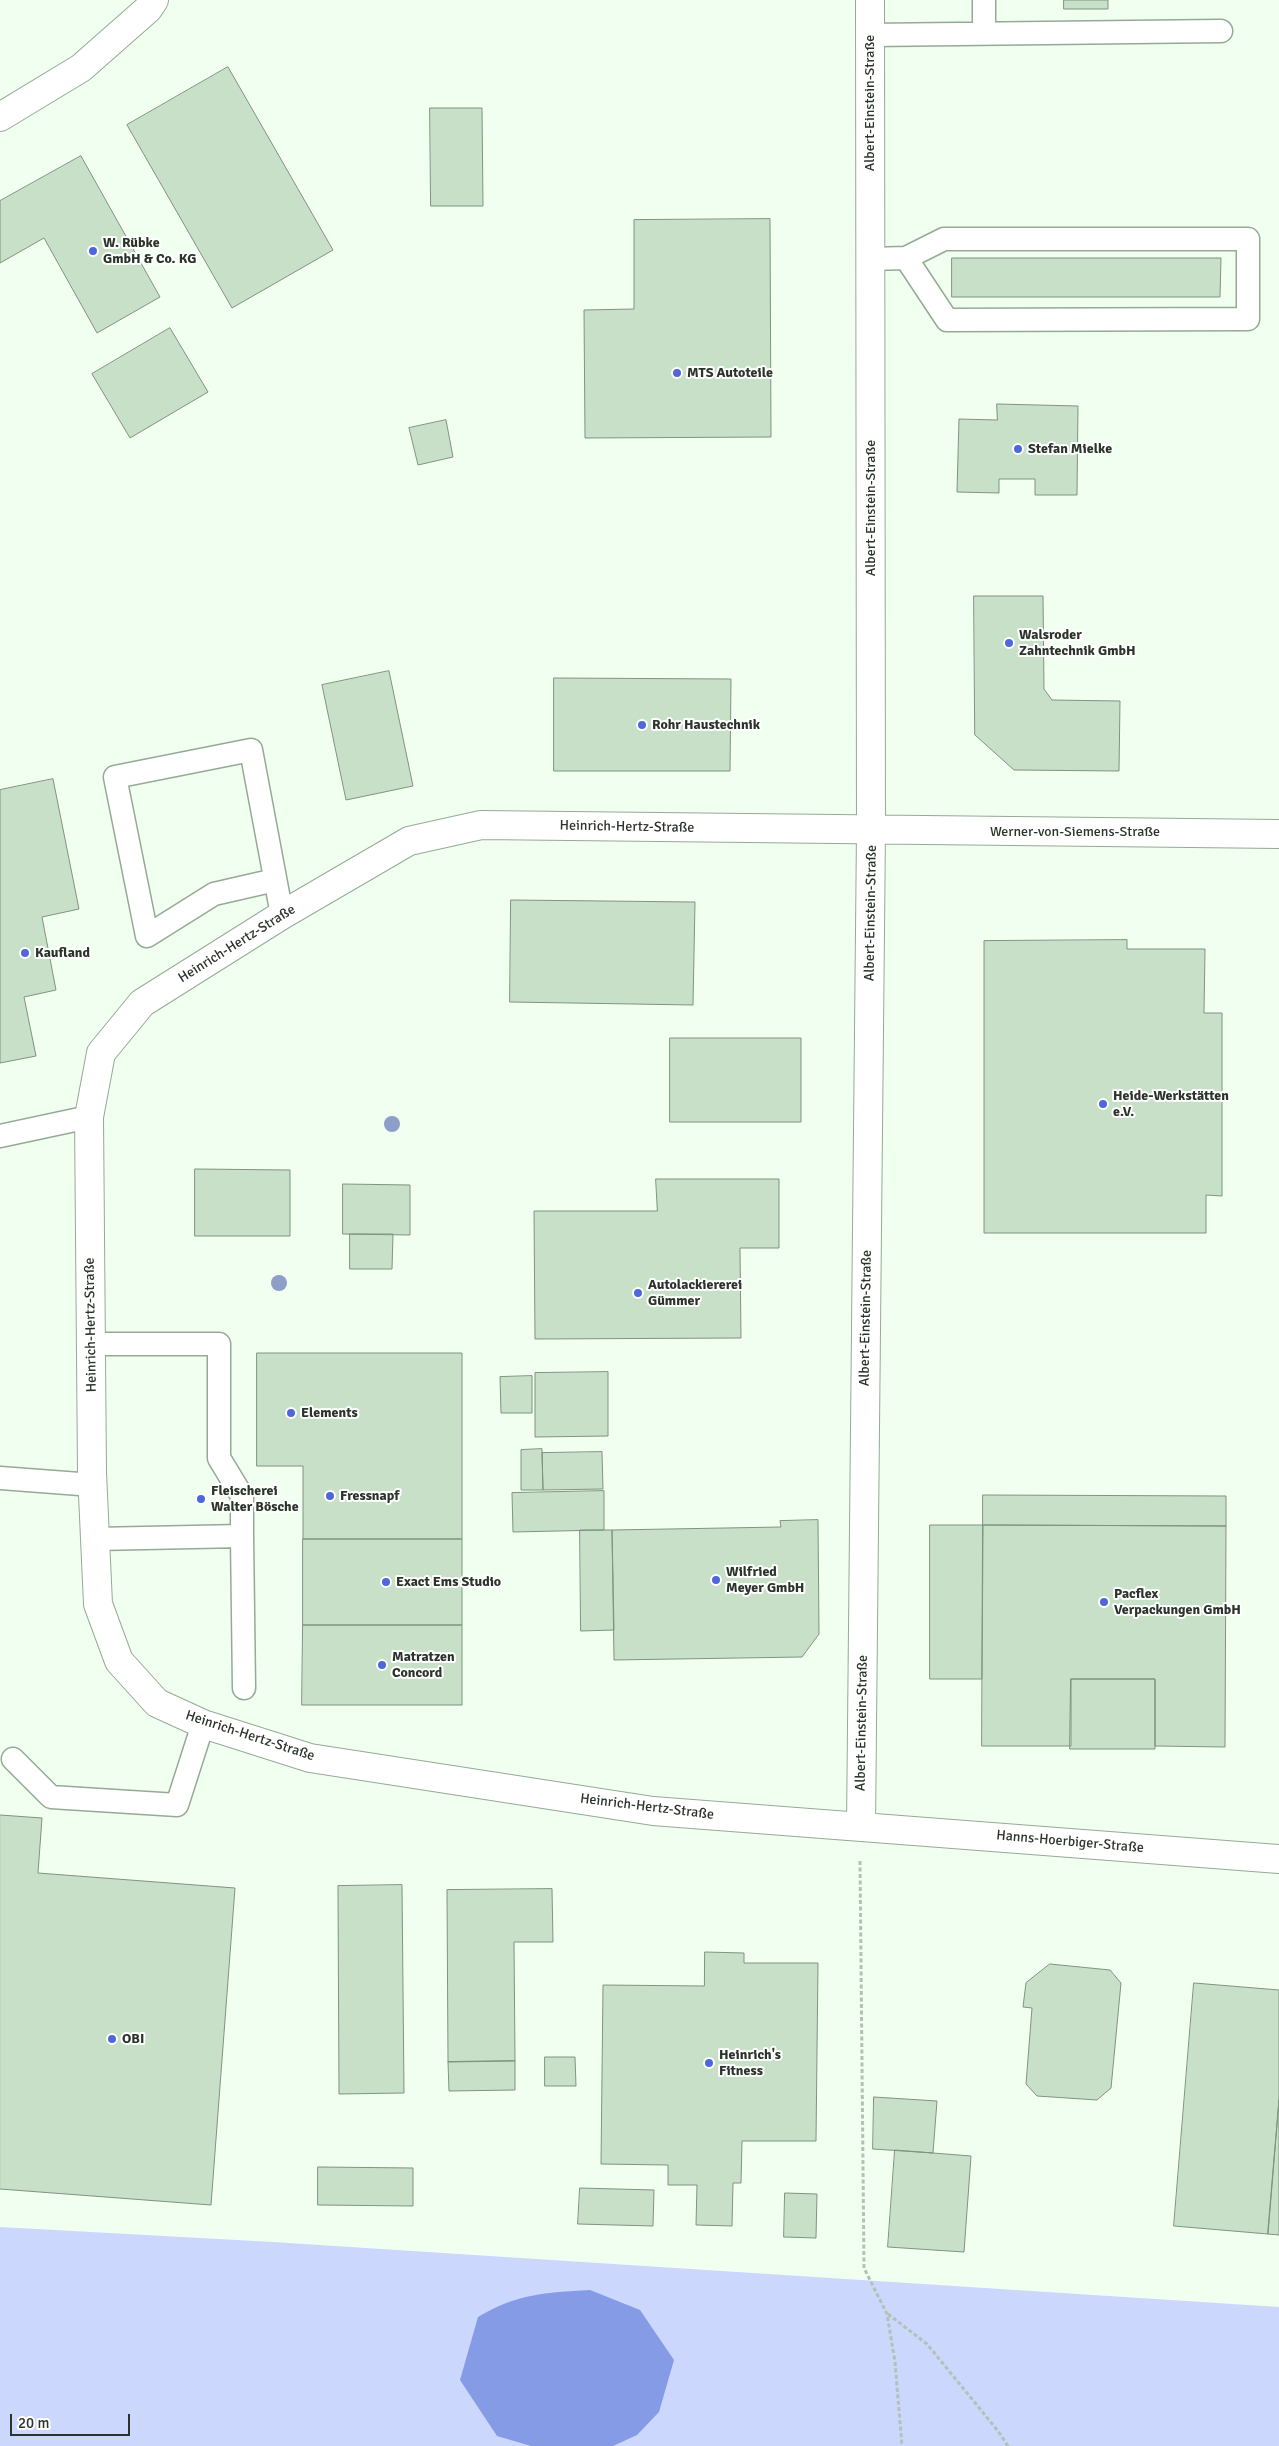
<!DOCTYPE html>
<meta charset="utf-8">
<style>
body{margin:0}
#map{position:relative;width:1279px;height:2446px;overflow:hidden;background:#f1fff1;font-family:Signika,sans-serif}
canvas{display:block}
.scale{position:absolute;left:10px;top:2414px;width:120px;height:22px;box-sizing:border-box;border:2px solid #2b342b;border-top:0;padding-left:6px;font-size:15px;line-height:18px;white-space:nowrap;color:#2b342b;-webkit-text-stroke:4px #fff;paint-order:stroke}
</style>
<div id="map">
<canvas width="1279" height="2446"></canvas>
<div class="scale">20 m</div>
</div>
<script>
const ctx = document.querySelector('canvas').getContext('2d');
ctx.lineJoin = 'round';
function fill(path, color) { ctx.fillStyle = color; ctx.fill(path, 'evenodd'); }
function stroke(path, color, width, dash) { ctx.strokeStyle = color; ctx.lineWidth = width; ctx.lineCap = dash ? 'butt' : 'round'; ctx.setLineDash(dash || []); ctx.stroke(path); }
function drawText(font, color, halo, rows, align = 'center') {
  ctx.font = font + ' Signika,sans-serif'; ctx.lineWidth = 4; ctx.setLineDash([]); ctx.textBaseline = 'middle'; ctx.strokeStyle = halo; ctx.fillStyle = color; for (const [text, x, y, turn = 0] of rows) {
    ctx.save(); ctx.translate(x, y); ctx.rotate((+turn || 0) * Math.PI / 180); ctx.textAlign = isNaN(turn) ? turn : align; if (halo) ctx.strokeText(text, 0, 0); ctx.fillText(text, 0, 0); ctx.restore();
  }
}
fill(new Path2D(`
 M0 2227 273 2242 1279 2307V2446H0Z`), '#cbd7fd');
fill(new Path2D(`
 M590 2290 640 2310 674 2360 659 2412 637 2435 613 2446H531L497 2436 460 2380 478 2317C519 2293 544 2293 590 2290Z`), '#869be5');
const building = new Path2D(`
 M1064 0H1108V9H1064Z
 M228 67 333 250 232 308 127 125Z
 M430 108H482L483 206H431Z
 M81 156 160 297 97 333 44 238 0 263V201Z
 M770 219 771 437 585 438 584 310 634 309V220Z
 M952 258H1221L1220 297H952Z
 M170 328 208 392 130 438 92 374Z
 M997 404 1078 406 1077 495H1035V479H999V493L957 492 959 419 997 420Z
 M446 420 453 457 418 465 409 428Z
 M974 596H1043L1044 689 1052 700 1120 701 1119 771 1014 770 975 735Z
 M389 671 413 786 346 800 322 685Z
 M554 678 731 679 730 771H554Z
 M53 779 79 909 42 917 56 990 24 997 36 1056 0 1063V790Z
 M511 900 695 902 693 1005 510 1002Z
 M1127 940V949H1205L1204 1013H1222V1196L1206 1195V1233H984V941Z
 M670 1038H801V1122H670Z
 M195 1169 290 1170V1236H195Z
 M656 1179H779V1248H740L741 1338 535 1339 534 1211H657Z
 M343 1184 410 1185V1235L343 1234Z
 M350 1234H393L392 1269H350Z
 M257 1353H462V1539H303V1466H257Z
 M608 1372V1436L535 1437V1373Z
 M532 1376V1413H501L500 1377Z
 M542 1449 543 1490H521V1450Z
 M602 1452 603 1489 543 1490 542 1453Z
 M604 1491V1530L513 1532 512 1493Z
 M983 1495 1226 1496V1526L983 1525Z
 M818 1520 819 1634 802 1657 614 1660 612 1530 781 1527 780 1521Z
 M930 1525H983L982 1679H930Z
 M983 1525 1226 1526 1225 1747 1155 1746V1679H1071V1746H982Z
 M580 1530H612L614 1630 581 1631Z
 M303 1539H462V1625H303Z
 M303 1625H462V1705H302Z
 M1071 1679H1155V1749H1070Z
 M0 1815 42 1818 38 1873 235 1888 211 2205 0 2189Z
 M402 1885 404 2093 339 2094 338 1886Z
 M552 1889 553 1942H514L515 2061 448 2062 447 1890Z
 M705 1952 744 1953V1963H818L816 2141H742L741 2183H733L732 2226 696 2225 697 2185H668V2165L601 2164 603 1985 704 1986Z
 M1050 1964 1110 1970 1121 1983 1111 2088 1097 2100 1037 2096 1026 2084 1032 2008 1023 2007 1026 1983Z
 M1194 1983 1279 1990V2100L1268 2234 1174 2226Z
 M545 2057H575L576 2086H545Z
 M515 2061V2090L449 2091 448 2062Z
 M874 2097 937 2101 933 2153 873 2149Z
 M1279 2100V2235L1268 2234Z
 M895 2150 971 2156 964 2252 888 2247Z
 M318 2167 413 2168V2206L318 2205Z
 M580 2188 654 2190 653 2226 578 2224Z
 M785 2193 817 2194 816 2238 784 2237Z`);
fill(building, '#c8dfc8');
stroke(building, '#7f947f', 1);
const service = new Path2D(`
 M984 0V33
 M870 35 1221 31
 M870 259 906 258 944 239H1248V319L947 320 906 258
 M275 880 214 894 147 936 115 777 251 750 282 915
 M0 1136 89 1117
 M91 1344H219V1458L242 1496V1536
 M0 1478 93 1485
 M95 1539 242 1536 244 1688
 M13 1759 51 1797 177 1805 203 1724`);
const minor = new Path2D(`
 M0 117 81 68 148 9 154 0
 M1279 834 481 825 409 841 282 915 142 1003 101 1053 89 1117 92 1473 98 1604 119 1661 157 1703 203 1724 310 1758 653 1811 1279 1859
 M861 1826 871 831 870 0`);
stroke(service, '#95aa95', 25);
stroke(minor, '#95aa95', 30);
stroke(new Path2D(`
 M860 1861 864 2268 887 2314 895 2362 902 2446
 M888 2314 927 2344 998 2431 1008 2446`), '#b4c1b4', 3, [4, 2.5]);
stroke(service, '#fff', 22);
stroke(minor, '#fff', 28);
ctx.fillStyle = '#8d9ec7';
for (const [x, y] of [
 [392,1124],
 [279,1283]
]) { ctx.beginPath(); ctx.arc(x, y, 8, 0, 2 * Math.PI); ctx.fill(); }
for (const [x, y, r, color] of [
 [93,251,5,"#5067dc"],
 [677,373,5,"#5067dc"],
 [1018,449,5,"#5067dc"],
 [1009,643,5,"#5067dc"],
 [642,725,5,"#5067dc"],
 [25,953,5,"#5067dc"],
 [1103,1104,5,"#5067dc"],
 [638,1293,5,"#5067dc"],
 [291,1413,5,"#5067dc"],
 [330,1496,5,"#5067dc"],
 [201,1499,5,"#5067dc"],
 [716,1580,5,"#5067dc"],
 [386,1582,5,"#5067dc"],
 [1104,1602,5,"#5067dc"],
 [382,1665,5,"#5067dc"],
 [112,2039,5,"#5067dc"],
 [709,2063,5,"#5067dc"]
]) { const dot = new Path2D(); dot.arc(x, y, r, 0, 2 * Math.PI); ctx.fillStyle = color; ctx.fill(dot); stroke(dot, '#fff', 2); }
drawText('14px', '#2b342b', '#fff', [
 ["Albert-Einstein-Straße",870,103,-90],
 ["Albert-Einstein-Straße",871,508,-90],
 ["Heinrich-Hertz-Straße",627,827,1],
 ["Werner-von-Siemens-Straße",1075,832],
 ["Albert-Einstein-Straße",871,913,-89],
 ["Heinrich-Hertz-Straße",237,944,-32],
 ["Albert-Einstein-Straße",866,1318,-89],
 ["Heinrich-Hertz-Straße",91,1325,-91],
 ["Albert-Einstein-Straße",862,1723,-89],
 ["Heinrich-Hertz-Straße",250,1736,18],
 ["Heinrich-Hertz-Straße",647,1807,7],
 ["Hanns-Hoerbiger-Straße",1070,1842,5]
]);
drawText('bold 14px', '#2b342b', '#fff', [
 ["W. Rübke",103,243],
 ["GmbH & Co. KG",103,259],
 ["MTS Autoteile",687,373],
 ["Stefan Mielke",1028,449],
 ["Walsroder",1019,635],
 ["Zahntechnik GmbH",1019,651],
 ["Rohr Haustechnik",652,725],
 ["Kaufland",35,953],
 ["Heide-Werkstätten",1113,1096],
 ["e.V.",1113,1112],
 ["Autolackiererei",648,1285],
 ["Gümmer",648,1301],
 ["Elements",301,1413],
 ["Fleischerei",211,1491],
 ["Walter Bösche",211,1507],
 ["Fressnapf",340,1496],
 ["Wilfried",726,1572],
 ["Meyer GmbH",726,1588],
 ["Exact Ems Studio",396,1582],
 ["Pacflex",1114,1594],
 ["Verpackungen GmbH",1114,1610],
 ["Matratzen",392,1657],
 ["Concord",392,1673],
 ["OBI",122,2039],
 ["Heinrich's",719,2055],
 ["Fitness",719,2071]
], 'left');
</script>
